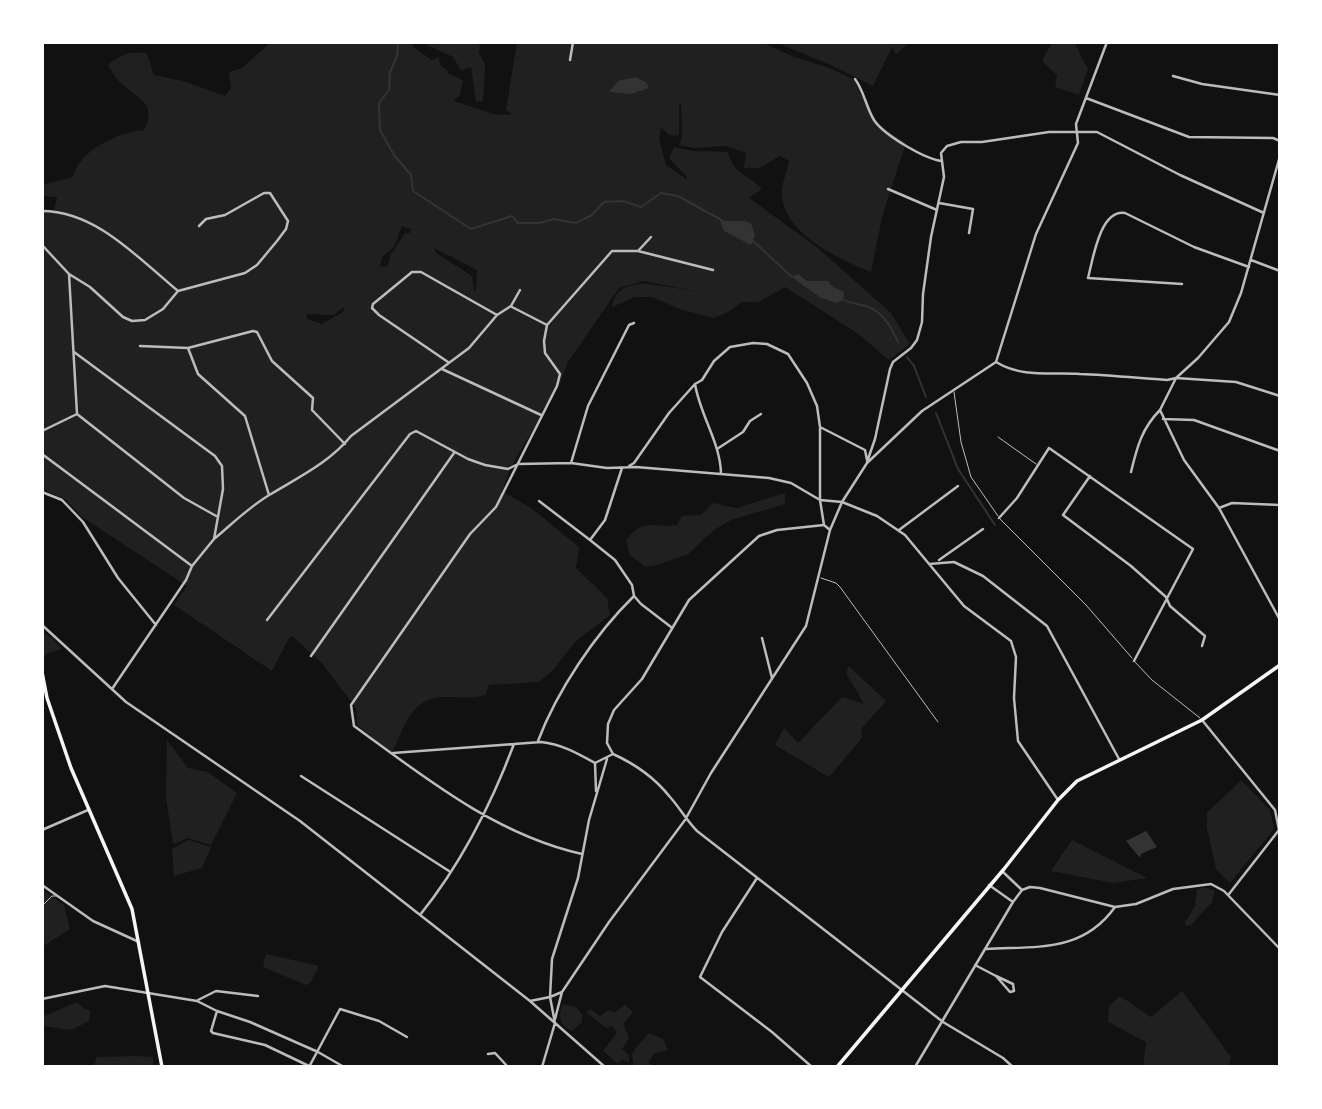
<!DOCTYPE html>
<style>
body{margin:0}
#map{position:relative;width:1322px;height:1109px;overflow:hidden;background:#111;font-family:Literata,serif}
canvas{display:block}
.frame{position:absolute;inset:0;border:44px solid #fff;pointer-events:none}
</style>
<div id="map">
<canvas width="1322" height="1109"></canvas>
<div class="frame"></div>
</div>
<script>
const ctx = document.querySelector('canvas').getContext('2d');
ctx.lineJoin = 'round';
function fill(path, color) { ctx.fillStyle = color; ctx.fill(path, 'evenodd'); }
function stroke(path, color, width, dash) { ctx.strokeStyle = color; ctx.lineWidth = width; ctx.lineCap = dash ? 'butt' : 'round'; ctx.setLineDash(dash || []); ctx.stroke(path); }
fill(new Path2D(`
 M271 42H411L413 47 432 60 439 57 440 65 447 70V73L463 80 460 95 453 101 497 115 512 114 506 110 517 42H761L792 56 832 69 854 80 874 122 906 143 883 213 871 272C839 259 788 236 782 198 780 187 787 172 789 161L780 156 759 168H744L746 153 727 146 693 148 679 145 682 137 681 104H679V136L669 135 661 127 659 139 666 165 686 179 687 177 669 158 674 147 694 151 727 152C738 179 744 171 762 189L749 198 818 248 891 313 910 344 889 360 857 333 785 287 759 302H742L728 312 714 318 682 310 652 297H635L612 307C618 269 670 289 694 291L644 281 619 288 568 362 560 383 511 467 502 491 531 508 579 547 576 568 607 598 610 615 576 641 553 670 539 682 489 685 486 695C469 699 463 697 447 697 411 696 405 726 392 753L357 725 356 708 321 662 293 637 291 636 288 640 272 671 174 605 187 586 82 517 65 499 42 489V212H54L57 197 42 196V185L73 177C79 150 119 132 144 130 157 104 141 101 123 85 117 80 113 73 109 67V64C122 55 131 50 147 54L154 75 183 81 225 96 231 88 229 72 242 68ZM402 226 411 229 410 233H405L390 256 388 266 380 267 382 257 394 247ZM434 248 477 270 476 290H474L472 276 436 253ZM345 306 343 312 322 324 307 319V314L334 315Z
 M426 42H480L479 53 485 64 483 101 476 102 471 67 461 70 453 57 425 44Z
 M775 42H910L896 54 892 47 873 86 831 65Z
 M1052 42H1074L1088 69 1079 95 1055 87 1057 75 1042 61Z
 M785 493V504L731 520 714 530 688 554 658 565 645 567 630 555 626 541C641 518 653 528 677 525L682 516 701 515 713 503 737 508Z
 M45 634 52 638 62 649 48 653 43 657 42 636Z
 M849 666 886 701 861 729 862 738 829 777 775 745 784 728 798 743 842 697 864 704 846 673Z
 M167 740 188 768 208 772 237 793 211 845 188 838 173 844 166 798Z
 M1241 780 1270 810 1274 829 1230 883 1216 869 1207 828V813Z
 M189 840 211 847 202 868 174 876 172 849Z
 M1072 840 1147 878 1113 883 1051 871Z
 M1204 887 1215 891 1212 902 1191 925 1186 926 1185 922 1195 906 1197 890Z
 M42 889 64 905 70 929 42 947Z
 M266 954 319 966 310 983 306 985 263 967Z
 M1182 991 1231 1057 1229 1067H1143L1146 1042 1108 1022 1109 1006 1120 996 1151 1017Z
 M77 1002 85 1009 90 1010 89 1021 71 1030 44 1026 45 1041 42 1042V1017Z
 M562 1004 576 1007 582 1014V1022L572 1031C558 1024 559 1018 562 1004Z
 M625 1005 633 1012 623 1024 629 1038 622 1049 629 1055V1062L622 1060 617 1063 603 1051 617 1033 612 1026 606 1028 586 1012 591 1010 600 1016 609 1010 615 1012Z
 M649 1033 663 1039 668 1050 655 1053 648 1062 654 1067H634L632 1054 634 1050Z
 M136 1056 153 1057V1067H93L97 1057Z`), '#202020');
fill(new Path2D(`
 M636 77 647 83 649 88 631 94 609 92 618 81Z
 M720 221H744L751 223 755 235 751 245 724 231Z
 M798 274 807 281H828L833 287 844 292 843 300 837 303 821 298 792 277Z
 M1146 831 1157 847 1141 854 1140 858 1126 841Z`), '#333');
stroke(new Path2D(`
 M398 42 397 56 390 72 389 90 379 103 380 130 394 155 411 175 413 191 471 229 512 216 518 223H540L554 219 576 223 592 215 604 202 623 201 641 207 661 193 678 196 725 222
 M752 240 792 277
 M842 299C851 304 860 304 869 307 884 313 892 329 898 342
 M907 357 914 366 926 397
 M936 413 958 469 995 525`), '#333', 2);
stroke(new Path2D(`
 M954 392 961 442 971 477 998 516
 M998 437 1036 464
 M1000 519 1086 605 1132 658
 M821 578 836 583 840 587 938 722
 M1135 662 1152 680 1200 718
 M42 906 52 896H56`), '#bcbcbc', 1);
stroke(new Path2D(`
 M570 60 573 42
 M1173 76 1202 84 1280 95
 M855 79C864 91 866 107 874 120 884 135 923 158 941 161
 M1086 98 1189 137 1273 138 1280 141
 M1280 156 1241 293 1229 322 1198 358 1176 378 1160 410 1184 460 1219 508 1280 620
 M888 189 937 210
 M939 203 973 209 969 233
 M42 211C96 211 138 258 178 291
 M42 245 69 274 90 287 123 317 132 321 145 320 163 309 178 291 245 273 257 265 277 241 286 229 288 221 270 193H264L225 215 206 219 199 226
 M638 251 651 237
 M1251 260 1280 271
 M1182 284 1088 278C1093 259 1100 209 1125 213L1194 247 1249 267
 M512 307 547 325
 M140 346 188 348 253 331 257 332 272 361 313 398 312 410 345 444
 M188 348 198 374 245 416 269 495
 M74 352 215 456 222 466 223 489 214 539 192 566 186 580 112 689
 M448 362 379 315 372 308 373 304 412 272H421L497 315
 M996 362C1022 378 1051 372 1080 374 1109 375 1138 378 1167 380L1176 378 1236 382 1280 396
 M442 369 541 415
 M695 384C700 415 720 442 721 473
 M77 414 184 498 218 517
 M1163 419 1194 420 1280 451
 M820 427 865 450 867 460
 M42 431 77 414 69 274
 M717 449 743 432 750 421 761 414
 M42 454 192 566
 M867 462 875 439 890 369 893 362 911 348 917 340 922 322 923 294 931 237 944 177 941 153 947 146 961 142H982L1049 132H1097L1180 175 1264 213
 M571 463 588 406 629 325 634 323
 M629 466 634 463 669 413 695 384 702 380 714 361 730 347 753 343 767 344 788 354 807 383 817 406 820 427V500L824 525 830 530
 M1131 472C1137 447 1142 428 1160 410
 M1090 476 1063 515 1131 566 1166 597 1170 606 1205 636 1202 646
 M42 492 62 500 83 522 118 578 156 625
 M539 501 590 540 605 520 622 468
 M1219 508 1232 503 1280 505
 M999 518 1017 498 1049 448 1193 549 1134 661
 M899 530 958 486
 M214 539C232 524 250 506 271 494 299 477 330 462 351 436L469 348 497 315 511 306 520 290
 M590 540 615 560 632 585 634 596 641 604 671 627
 M939 560 983 529
 M929 564 954 562 983 576 1047 626 1119 759
 M267 620 410 434 416 431 468 459 485 465 508 469 518 464 571 463 607 468 636 467 769 478 791 483 820 500 842 502 877 516 905 535 964 606 1011 641 1016 657 1014 698 1018 741 1058 800
 M42 625 126 702 300 821 530 1001 605 1067
 M762 638 772 678
 M311 656 454 453
 M1202 720 1275 810 1279 830 1229 894
 M538 741C557 691 595 634 634 596
 M393 753 541 742C561 744 577 753 595 763L613 754C635 764 655 778 670 797 680 808 686 820 697 831L943 1022 1003 1058 1013 1067
 M613 754 607 743 608 724 614 710 642 679 689 600 759 536 777 530 824 525
 M595 763 596 791
 M301 776 449 871
 M42 830 88 810
 M582 854C496 835 424 777 354 726L351 705 470 534 496 507 557 386 560 374 545 353 544 341 547 325 612 251H638L713 270
 M757 878 722 932 700 977 772 1032 812 1067
 M42 885 93 921 139 942
 M989 885 1013 902 1022 890 1003 872
 M1022 890 1030 887 1040 888 1115 907 1136 904 1173 889 1211 884 1224 891 1280 949
 M420 915C461 864 491 805 514 744
 M986 949C1037 946 1082 953 1115 907
 M975 965 996 976 1010 992 1014 991 1013 984 996 976
 M42 999 105 986 197 1001 217 1011 250 1022 318 1052 344 1067
 M198 1000 216 991 258 996
 M530 1001 550 997 562 992 609 922 685 820 711 773 806 626 830 530 842 502 867 463 922 411 996 362 1036 234 1078 143 1076 124 1107 42
 M217 1011 211 1031 213 1033 265 1045 309 1066
 M555 1019 562 992
 M488 1054 495 1053 508 1067
 M309 1067 340 1009 379 1021 407 1037
 M542 1067 555 1023 550 997 552 959 578 878 589 820 607 759
 M915 1067 1013 902`), '#bcbcbc', 2.5);
stroke(new Path2D(`
 M42 672 47 698 71 768 132 909 162 1067`), '#f5f5f5', 3.5);
stroke(new Path2D(`
 M837 1067 1004 869 1058 800 1077 781 1202 720 1280 665`), '#f5f5f5', 3.5);
</script>
